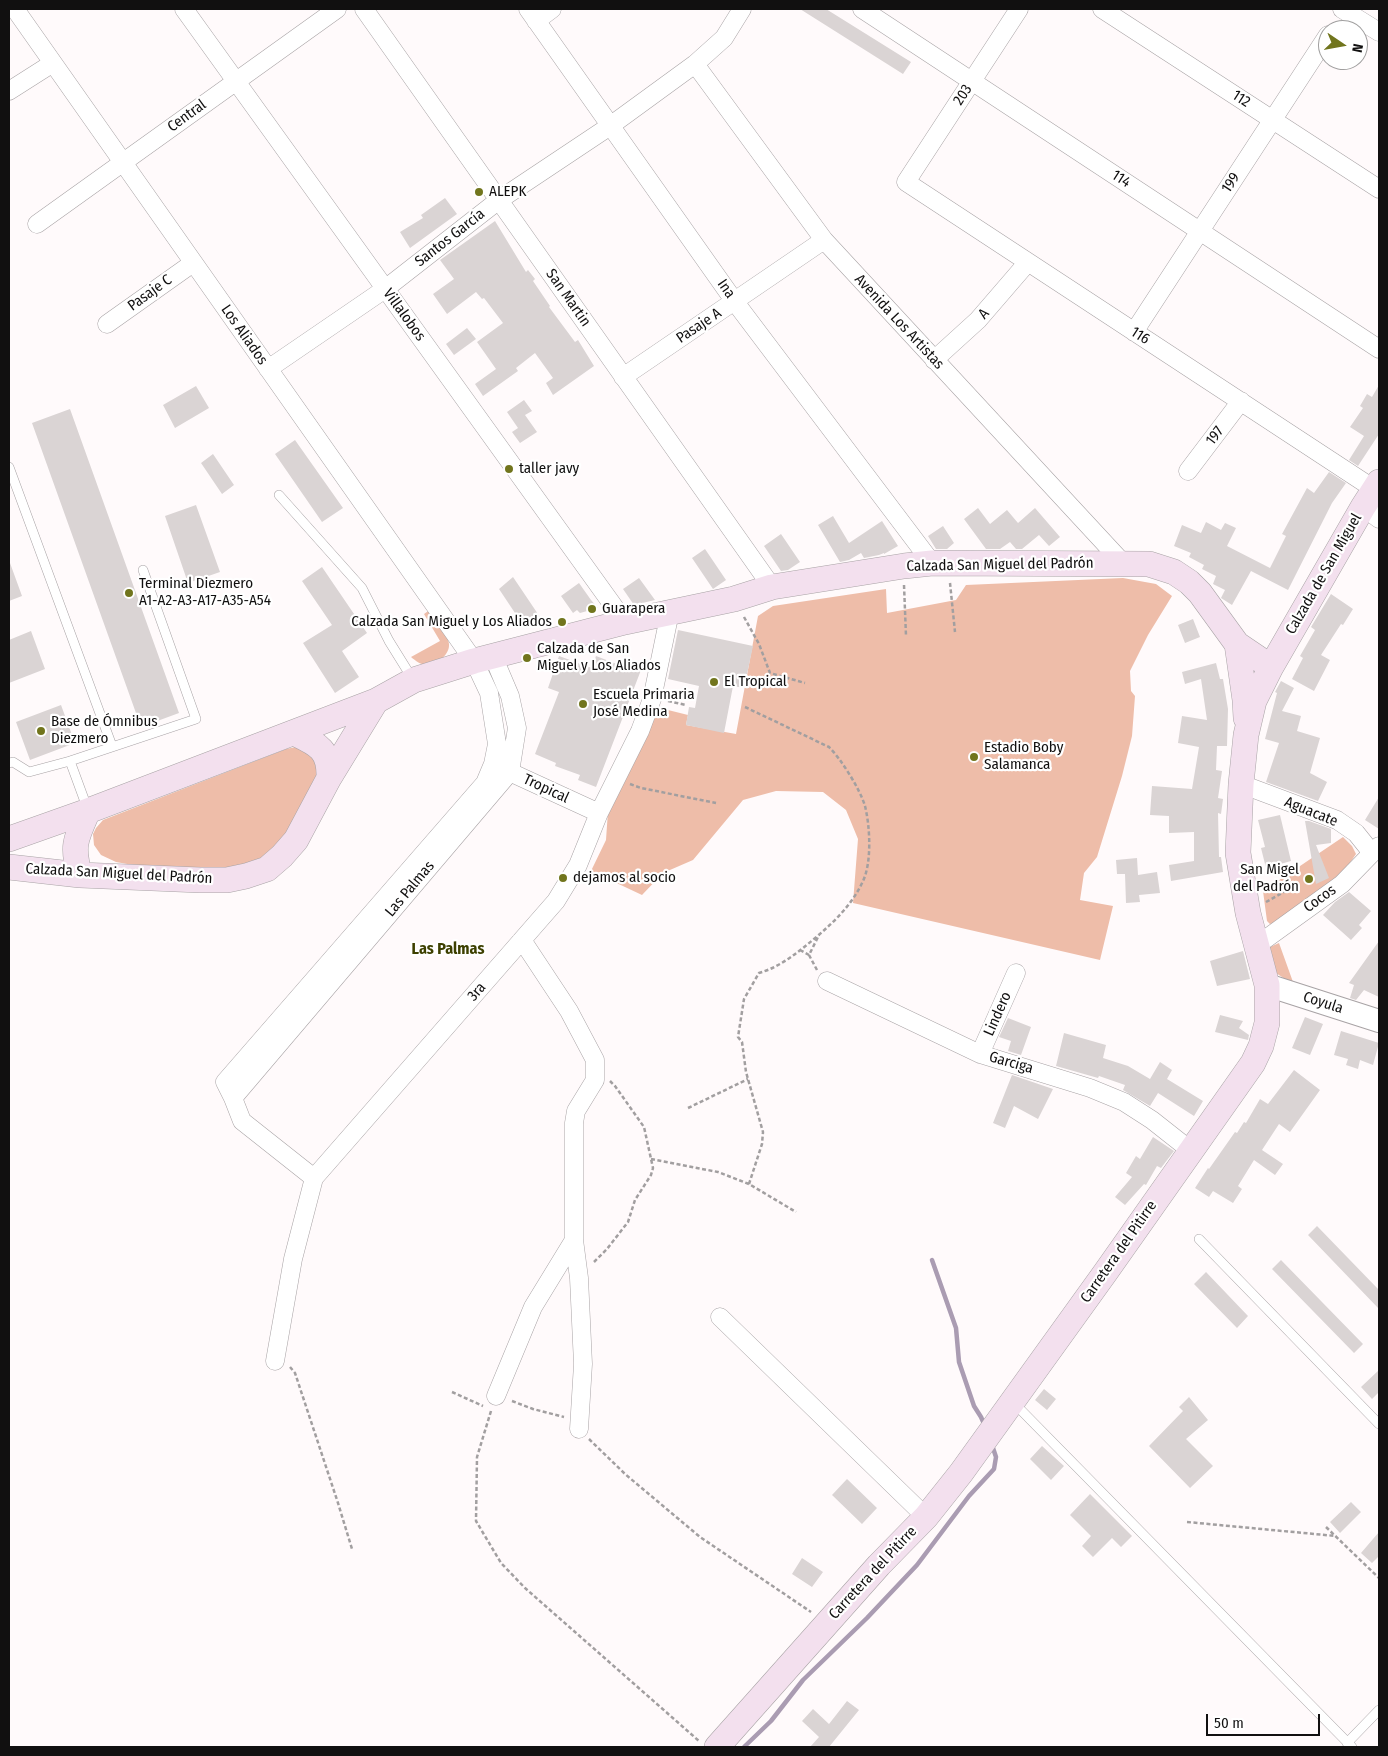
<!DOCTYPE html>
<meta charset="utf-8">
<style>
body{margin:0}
#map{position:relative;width:1388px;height:1756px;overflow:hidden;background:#fffafb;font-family:"Fira Sans Condensed",sans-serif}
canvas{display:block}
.frame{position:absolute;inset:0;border:10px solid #111010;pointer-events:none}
.north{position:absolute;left:1318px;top:20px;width:50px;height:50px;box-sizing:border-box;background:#fff;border:1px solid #a09f9f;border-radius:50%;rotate:102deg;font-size:14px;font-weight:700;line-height:20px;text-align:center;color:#111010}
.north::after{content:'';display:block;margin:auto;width:18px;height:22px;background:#71751d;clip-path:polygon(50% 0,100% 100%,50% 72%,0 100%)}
.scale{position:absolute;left:1206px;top:1714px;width:114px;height:22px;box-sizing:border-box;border:2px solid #111010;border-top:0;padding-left:6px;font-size:15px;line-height:18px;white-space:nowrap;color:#111010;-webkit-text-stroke:4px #fff;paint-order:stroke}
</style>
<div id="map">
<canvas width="1388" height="1756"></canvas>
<div class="frame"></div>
<div class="north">N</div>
<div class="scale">50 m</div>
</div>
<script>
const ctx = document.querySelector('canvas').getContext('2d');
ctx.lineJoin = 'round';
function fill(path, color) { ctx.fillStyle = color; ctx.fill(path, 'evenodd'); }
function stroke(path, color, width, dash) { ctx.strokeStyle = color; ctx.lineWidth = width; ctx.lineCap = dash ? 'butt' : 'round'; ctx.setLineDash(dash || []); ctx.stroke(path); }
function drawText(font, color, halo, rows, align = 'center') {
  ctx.font = font + ' "Fira Sans Condensed",sans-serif'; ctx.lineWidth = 4.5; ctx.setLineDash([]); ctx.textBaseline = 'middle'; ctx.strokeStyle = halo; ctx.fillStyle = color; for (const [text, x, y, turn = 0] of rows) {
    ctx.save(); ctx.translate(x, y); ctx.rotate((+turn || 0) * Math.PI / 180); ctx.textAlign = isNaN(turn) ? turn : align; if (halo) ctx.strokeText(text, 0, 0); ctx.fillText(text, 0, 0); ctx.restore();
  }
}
fill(new Path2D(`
 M1123 578 1156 584 1172 596 1148 635 1130 671 1131 691 1135 696 1132 736 1122 776 1097 857 1084 873 1080 900 1113 906 1100 960 853 903 858 839 846 810 823 792 776 791 743 800 693 860 663 873 642 895 591 871 606 840 608 811 656 707 688 715 686 725 736 734 758 616 773 606 886 589 887 613 956 600 966 585Z
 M431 609C437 619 448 633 449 644 450 654 438 664 429 665 422 666 416 661 411 657L440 641 424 614Z
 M301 746 314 752 320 773 311 796 272 855 244 868 178 873 116 862 101 855 94 845 93 834 96 828 103 820 286 749Z
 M1343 837 1352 846 1356 854 1343 873 1275 923 1270 924 1267 921 1263 891Z
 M1279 943 1293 982 1285 979 1273 971 1268 951 1270 947Z`), '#eebda9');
stroke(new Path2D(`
 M932 1260 956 1328 959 1362 974 1406 981 1417 985 1426
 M744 1747 771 1721 803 1680 867 1618 917 1565 969 1496 994 1469 996 1457 992 1445`), '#aa9cb2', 4.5);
fill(new Path2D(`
 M800 9H826L911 62 903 74Z
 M445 198 457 214 410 248 400 232 423 218 421 215Z
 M495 221 526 272 528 270 535 279 533 281 550 306 549 307 575 342 578 340 594 366 553 395 546 383 553 378 535 353 516 368 518 371 483 396 475 384 496 369 477 342 503 323 484 298 482 299 476 292 447 314 433 294 454 279 440 260Z
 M467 328 476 339 454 355 446 344Z
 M1379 385V434L1358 466 1349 460 1364 436 1350 427 1363 408 1360 406 1367 394 1372 397Z
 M196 386 209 408 175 428 163 405Z
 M524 400 532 411 525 415 537 432 520 443 512 432 518 428 507 412Z
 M70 409 179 713 141 727 32 423Z
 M295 440 343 508 322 522 275 454Z
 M213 454 234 485 222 494 201 463Z
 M1329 472 1346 483 1332 503 1288 590 1251 571 1232 605 1221 598 1225 590 1213 584 1216 576 1202 569 1204 565 1189 557 1191 553 1174 546 1182 525 1201 533 1206 522 1221 530 1225 523 1236 528 1227 546 1270 568 1286 536 1282 534 1307 488 1314 493Z
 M196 505 220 572 188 583 165 516Z
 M978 508 990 524 1007 510 1018 523 1035 508 1060 537 1049 546 1039 535 1022 549H1016L1010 542 1000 549H986L964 519Z
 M833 516 849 543 882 521 898 546 884 554V553L879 555 864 558 861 553 849 560 840 562 818 525Z
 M943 526 954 543 947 549H936L928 536Z
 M781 534 800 562 788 570 781 571 764 546Z
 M705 549 726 580 713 589 692 558Z
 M10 563 22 596 9 601V564Z
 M322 567 367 633 342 651 359 677 335 693 303 643 332 625 302 581Z
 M513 577 542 620 525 628 499 589Z
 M639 578 655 600 634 605 623 589Z
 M579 583 591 600 598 608 580 613 577 610 573 613 561 596Z
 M1331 594 1353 609 1343 625 1341 624 1321 655 1330 660 1314 691 1292 679 1303 658 1300 656 1315 630 1311 627Z
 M1193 619 1200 637 1185 643 1178 625Z
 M678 630 753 646 744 688 733 686 724 733 686 725 689 707 695 708 699 686 668 679Z
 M31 631 45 669 9 683V640Z
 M559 656 592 668 596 656 622 666 623 663 641 670 596 787 578 780 580 775 555 766 556 763 535 754 559 692 548 688Z
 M1216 663 1220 679H1223L1228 709 1227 746H1217L1216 770 1222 771 1218 798 1223 799 1221 814 1218 813 1219 857H1221L1223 872 1171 881 1169 865 1194 861V832L1169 833V816L1150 815 1152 786 1192 789 1199 747 1178 743 1182 716 1207 720 1201 679 1185 684 1182 672Z
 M1281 681 1294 688 1282 711 1301 716 1297 731 1320 738 1310 773 1327 782 1318 801 1266 782 1279 743 1265 739 1277 693 1275 692Z
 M61 705 75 743 30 760 16 722Z
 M1379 797V829L1365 820Z
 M1280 815 1291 861 1266 868 1261 848 1265 847 1258 820Z
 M1305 821H1309L1331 829V843L1316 845 1329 878 1316 884Z
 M1137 858 1138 875 1157 872 1160 893 1139 895 1140 902 1126 903 1125 874H1117L1116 860Z
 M1349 892 1371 911 1359 925 1362 928 1351 940 1323 915 1335 902Z
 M1379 941V997L1364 990 1356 1000 1350 998 1354 985 1349 983Z
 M1243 951 1250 979 1217 986 1210 961Z
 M1220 1015 1243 1021 1239 1028 1249 1035 1248 1040 1215 1032Z
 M1305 1017 1323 1024 1310 1055 1292 1048Z
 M1008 1018 1031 1027 1021 1055 1008 1051 1011 1041 999 1037Z
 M1341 1031 1379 1043 1373 1065 1360 1060 1358 1069 1346 1065 1348 1059 1334 1055Z
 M1064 1033 1106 1045 1103 1058 1128 1066 1150 1079 1160 1062 1172 1070 1167 1079 1203 1101 1194 1116 1158 1093 1150 1106 1123 1090 1125 1085 1099 1076 1098 1078 1056 1066Z
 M1294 1070 1320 1090 1290 1132 1279 1124 1262 1150 1283 1164 1275 1175 1254 1160 1238 1186 1242 1189 1233 1203 1213 1191 1209 1197 1195 1188 1208 1168 1209 1169 1235 1132 1237 1133 1244 1122 1246 1123 1260 1099 1268 1104Z
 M1012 1075 1053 1089 1038 1119 1014 1106 1005 1128 993 1123Z
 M1153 1137 1174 1151 1161 1168 1157 1166 1146 1185 1144 1184 1125 1205 1115 1197 1132 1177 1126 1173 1136 1156 1140 1159Z
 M1317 1226 1379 1290V1309L1308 1235Z
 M1281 1260 1363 1344 1354 1353 1272 1269Z
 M1206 1272 1248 1316 1237 1328 1194 1284Z
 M1379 1370V1392L1372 1399 1361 1387Z
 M1044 1389 1056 1399 1047 1410 1035 1400Z
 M1189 1397 1208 1420 1186 1439 1213 1466 1190 1488 1149 1446 1183 1411 1179 1407Z
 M1042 1446 1064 1466 1051 1480 1030 1459Z
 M847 1479 877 1508 862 1524 832 1495Z
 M1090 1494 1132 1536 1121 1547 1112 1538 1093 1557 1082 1546 1091 1536 1070 1515Z
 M1351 1502 1361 1512 1340 1533 1330 1522Z
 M1379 1532V1556L1372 1563 1361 1553Z
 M802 1558 823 1572 812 1587 792 1574Z
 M847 1701 859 1710 829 1747H810L819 1737 802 1721 813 1709 829 1724Z`), '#dad4d4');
const service = new Path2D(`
 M9 467 112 746
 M279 495 362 588 389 641 412 678
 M70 761 88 810
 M9 763 13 762 29 772 70 761 196 719 143 570
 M1199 1239 1379 1424
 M1014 1403 1352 1747
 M1347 1743 1379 1710`);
const minor = new Path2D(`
 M15 9 474 661 489 693 497 744 493 764 485 783 225 1082 233 1098 510 772 517 728 510 696 493 656
 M184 9 625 622
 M364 9 772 587
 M528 9 735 302 932 563
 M862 9 1379 349
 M1019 9 906 182 1374 489
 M1102 9 1379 189
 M1342 9 1379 32
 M536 21 552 9
 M695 64 824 240 1123 563
 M9 91 53 63
 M37 224 337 9
 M107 324 193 263
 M1134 332 1328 35
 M934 360 978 320 1028 262
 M268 369 385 289 499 200 610 126 695 64 724 38 742 9
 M623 377 824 240
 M1188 471 1241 401
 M1363 507 1379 519
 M501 768 599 813
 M1241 784 1337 820 1356 833 1372 853
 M522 940 569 1011 595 1060V1080L576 1111 574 1123V1240L579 1278 583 1364 579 1429
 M1256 946 1342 884 1379 846
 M827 981 980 1054 1090 1088 1124 1102 1152 1120 1190 1150
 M980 1054 1016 973
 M233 1098 242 1121 314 1178
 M720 1317 926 1517
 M275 1361 293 1259 314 1178 556 901 578 865 599 813 640 731 652 699 670 612
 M496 1396 533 1307 574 1240`);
const tertiary = new Path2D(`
 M1267 985 1379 1021`);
const secondary = new Path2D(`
 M1237 644 1245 700 1246 718
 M294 733C317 744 330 749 329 778
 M9 839 88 811 376 701 414 680 474 661 625 622 734 599 772 587 904 566 932 563 1149 564 1174 572 1189 582 1200 593 1237 644 1271 667
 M9 867 80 875 200 880H227L246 876 267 869 282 856 296 840 329 778 376 701
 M80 875C71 846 76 838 88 811
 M717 1747 879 1565 926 1517 961 1473 1105 1273 1253 1063 1261 1046 1267 1023V985L1248 913 1238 853 1241 784 1246 735 1254 701 1271 667 1363 507 1379 482`);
stroke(service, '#a8a3a5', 10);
stroke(minor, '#a8a3a5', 19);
stroke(tertiary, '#a8a3a5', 24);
stroke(secondary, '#a8a3a5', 26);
stroke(new Path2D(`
 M950 583 955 632
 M904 585 906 636
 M744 617 759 644 770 673 805 683
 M668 701 686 705
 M745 707 829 747C841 759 860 789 865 806 870 826 872 862 863 881 852 905 834 922 814 939 797 953 780 967 759 973L744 999 738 1037 742 1042 746 1072 763 1132 762 1144 749 1184
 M630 784 641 788 716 803
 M1266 902 1293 887
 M800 950 809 955
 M817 970 809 955 819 935
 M688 1108 748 1079
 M651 1159 718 1172 749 1184 796 1212
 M594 1262 607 1249 628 1222 635 1200 651 1175 653 1168 644 1127 615 1086 610 1081
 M290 1367 295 1373 338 1503 352 1549
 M452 1392 483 1406
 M512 1401 533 1409 564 1417
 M491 1411 477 1457 476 1521 501 1563 525 1588 699 1741
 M589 1439 625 1474 700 1537 811 1612
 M1187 1522 1336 1536
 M1326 1527 1379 1578`), '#a29fa0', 2.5, [4, 2.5]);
stroke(service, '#fff', 9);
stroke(minor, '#fff', 18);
stroke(tertiary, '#fff', 22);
stroke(secondary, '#f3e0ee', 25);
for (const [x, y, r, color] of [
 [479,192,5,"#71751d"],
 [509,469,5,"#71751d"],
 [129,593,5,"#71751d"],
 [592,609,5,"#71751d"],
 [562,622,5,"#71751d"],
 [527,658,5,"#71751d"],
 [714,682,5,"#71751d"],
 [583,704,5,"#71751d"],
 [41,731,5,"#71751d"],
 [974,757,5,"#71751d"],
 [563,878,5,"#71751d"],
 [1309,879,5,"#71751d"]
]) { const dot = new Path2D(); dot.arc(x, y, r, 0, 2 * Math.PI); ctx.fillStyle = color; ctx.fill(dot); stroke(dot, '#fff', 2); }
drawText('15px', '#111010', '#fff', [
 ["203",963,95,-57],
 ["112",1241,99,33],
 ["Central",187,116,-36],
 ["114",1121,179,33],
 ["199",1231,183,-57],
 ["Santos García",450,238,-38],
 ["Ina",726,289,55],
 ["Pasaje C",150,293,-36],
 ["San Martin",568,298,55],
 ["A",984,314,-48],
 ["Villalobos",404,315,54],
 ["Avenida Los Artistas",899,322,47],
 ["Pasaje A",699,326,-34],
 ["Los Aliados",244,335,55],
 ["116",1140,336,33],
 ["197",1215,436,-53],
 ["Calzada San Miguel del Padrón",1000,565,-1],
 ["Calzada de San Miguel",1324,574,-60],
 ["Tropical",546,789,25],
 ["Aguacate",1311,812,22],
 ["Calzada San Miguel del Padrón",119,874,3],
 ["Las Palmas",410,889,-50],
 ["Cocos",1320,899,-36],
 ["3ra",477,992,-49],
 ["Coyula",1323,1003,18],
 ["Lindero",998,1014,-66],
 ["Garciga",1011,1063,16],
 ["Carretera del Pitirre",1119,1252,-55],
 ["Carretera del Pitirre",873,1573,-47]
]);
drawText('15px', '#111010', '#fff', [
 ["ALEPK",489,192],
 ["taller javy",519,469],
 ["Terminal Diezmero",139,584],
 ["A1-A2-A3-A17-A35-A54",139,601],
 ["Guarapera",602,609],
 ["Calzada San Miguel y Los Aliados",552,622,"right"],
 ["Calzada de San",537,649],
 ["Miguel y Los Aliados",537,666],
 ["El Tropical",724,682],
 ["Escuela Primaria",593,695],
 ["José Medina",593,712],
 ["Base de Ómnibus",51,722],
 ["Diezmero",51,739],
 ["Estadio Boby",984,748],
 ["Salamanca",984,765],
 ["San Migel",1299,870,"right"],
 ["del Padrón",1299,887,"right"],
 ["dejamos al socio",573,878]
], 'left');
drawText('bold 16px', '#3d4000', '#fff', [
 ["Las Palmas",448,950]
]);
</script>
